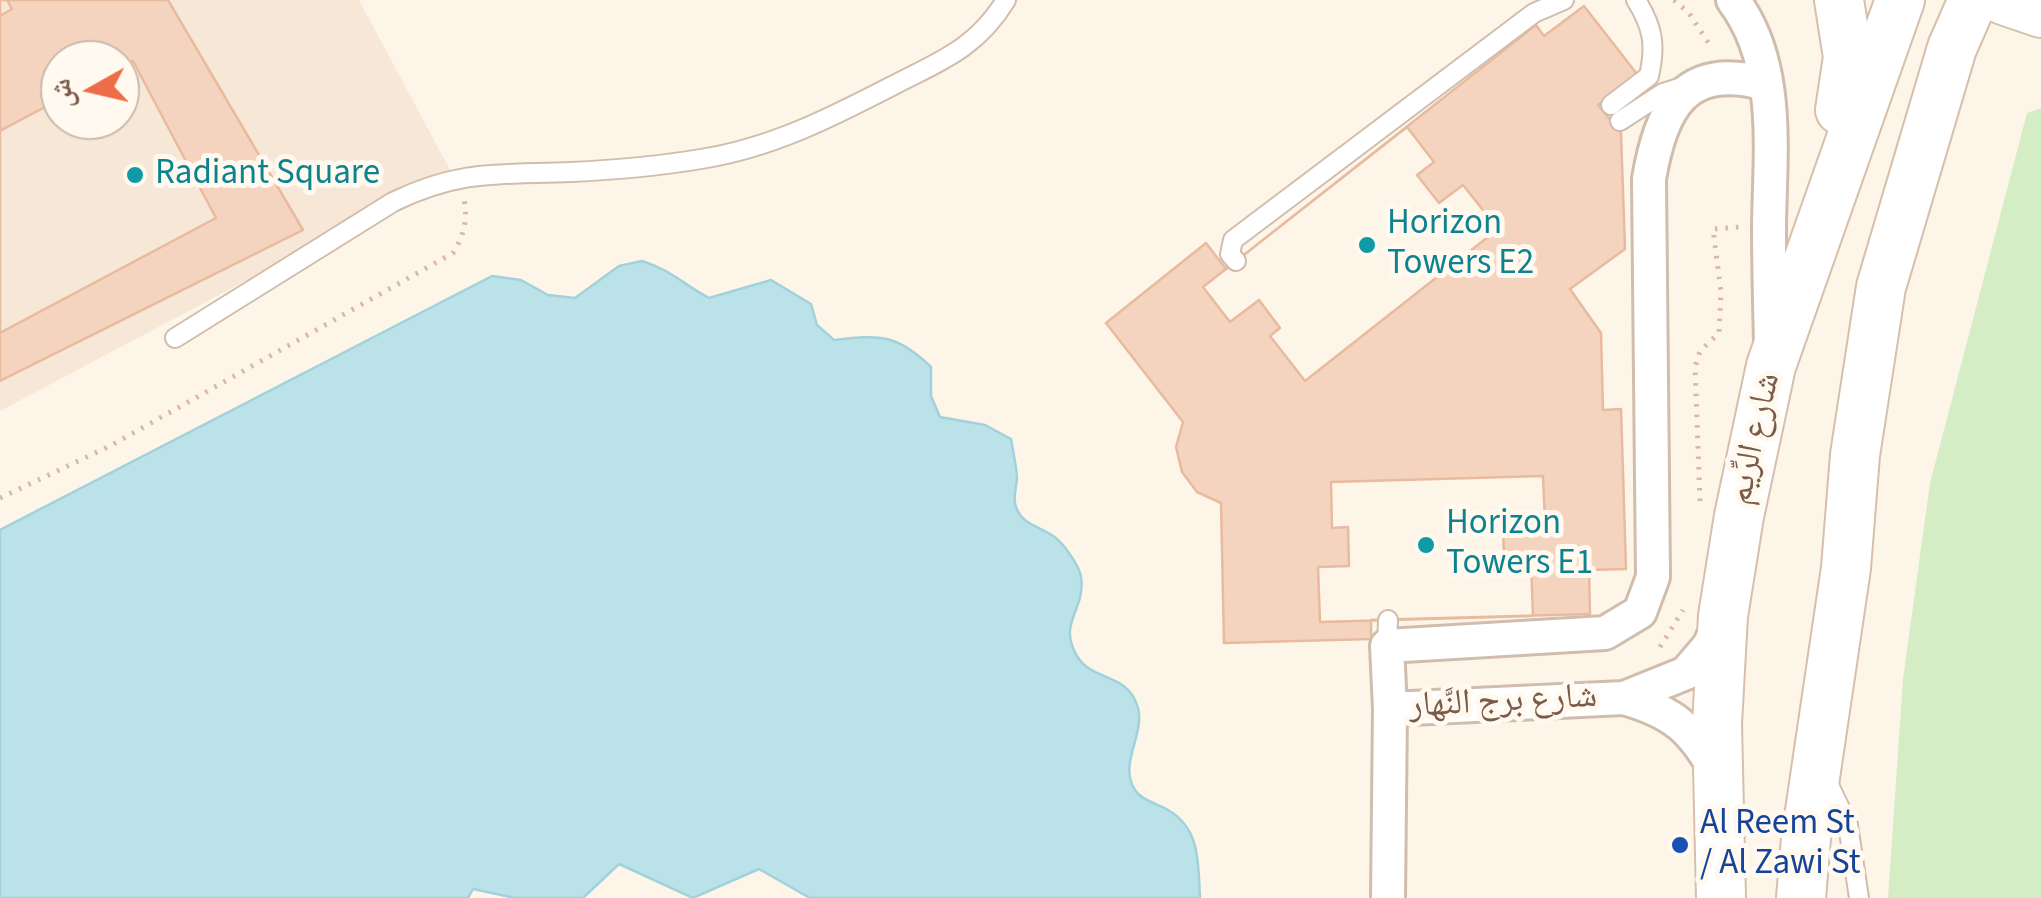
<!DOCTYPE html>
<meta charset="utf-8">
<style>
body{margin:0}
#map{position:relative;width:2041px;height:898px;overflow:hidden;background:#fef5e9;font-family:"Source Sans 3","Noto Naskh Arabic",sans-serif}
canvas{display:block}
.north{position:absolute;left:40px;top:40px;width:100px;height:100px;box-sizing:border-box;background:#fff9f0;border:2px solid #cabaae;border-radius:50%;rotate:262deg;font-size:28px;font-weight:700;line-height:40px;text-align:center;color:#7a5b4a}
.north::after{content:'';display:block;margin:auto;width:35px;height:45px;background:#ed6d48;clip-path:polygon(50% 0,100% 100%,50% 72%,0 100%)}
</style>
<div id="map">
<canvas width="2041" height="898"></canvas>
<div class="north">ش</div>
</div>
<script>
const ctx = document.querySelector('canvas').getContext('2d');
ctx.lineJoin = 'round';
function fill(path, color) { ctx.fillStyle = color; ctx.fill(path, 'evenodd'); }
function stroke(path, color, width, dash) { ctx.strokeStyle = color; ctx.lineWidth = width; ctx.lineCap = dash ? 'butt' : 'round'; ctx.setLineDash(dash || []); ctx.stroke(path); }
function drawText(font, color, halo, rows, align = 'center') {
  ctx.font = font + ' "Source Sans 3","Noto Naskh Arabic",sans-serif'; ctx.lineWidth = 10; ctx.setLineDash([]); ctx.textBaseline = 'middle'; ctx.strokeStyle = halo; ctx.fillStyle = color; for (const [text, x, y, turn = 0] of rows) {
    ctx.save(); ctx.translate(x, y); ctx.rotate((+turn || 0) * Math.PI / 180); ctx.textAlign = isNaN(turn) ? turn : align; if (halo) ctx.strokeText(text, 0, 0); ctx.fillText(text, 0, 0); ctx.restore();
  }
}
fill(new Path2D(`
 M0 0H359L451 172 0 411ZM60 60H120V120H60Z`), '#f6e7d6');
fill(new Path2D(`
 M2041 108V898H1888L1903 679 1930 483 2027 113Z`), '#d5edc5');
const water = new Path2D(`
 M642 261C673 271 681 283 709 298L771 280 811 304 817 325 834 340C880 335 896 333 931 367V396L940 417 985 425 1011 439C1013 451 1016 464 1017 477 1017 487 1012 498 1016 507 1023 527 1043 526 1057 539 1065 546 1080 567 1081 577 1086 611 1057 622 1077 656 1092 682 1128 672 1138 708 1145 735 1118 764 1135 790 1141 800 1158 804 1168 810 1201 829 1198 864 1200 898H810L759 869 693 898 619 864 583 898H515L473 889 468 898H0V530L492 276 521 280 548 295 575 298 619 266Z`);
fill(water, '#bbe2e9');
stroke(water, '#a1d2db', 2.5);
const building = new Path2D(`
 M0 0H7L12 9 0 16Z
 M0 0H168L303 230 0 381ZM60 60H120V120H60Z
 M1584 6 1637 74 1598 105 1621 133 1625 249 1570 289 1601 333 1603 410 1621 409 1626 569 1589 570 1590 614 1371 620V639L1224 643 1221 503 1197 492 1182 472 1176 447 1183 422 1106 323 1206 243 1226 269 1536 25 1544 36Z
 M133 61 216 218 0 333V131L60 99V120H120V67Z
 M1407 127 1434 162 1417 175 1439 203 1463 185 1498 229 1305 381 1270 336 1280 328 1259 300 1230 322 1203 287Z
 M1543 476 1545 522 1503 523 1504 562 1531 561 1533 616 1320 622 1318 567 1349 566 1348 527 1332 528 1331 482Z`);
fill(building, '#f5d4bf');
stroke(building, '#e8ba9e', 2.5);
const lane = new Path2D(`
 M1611 105 1649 76C1656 45 1653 27 1636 0
 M1620 121 1663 93 1685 86
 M1236 261 1230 254 1233 240 1534 13 1564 0
 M175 338 393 202C461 169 500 175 571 172 614 170 659 166 701 159 771 148 830 118 892 86 940 61 976 49 1006 0
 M1387 646 1388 620
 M1826 779 1848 825 1859 898`);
const street = new Path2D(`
 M1733 0C1781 63 1770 151 1769 226 1769 265 1770 304 1771 343
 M1624 698C1673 712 1692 728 1717 773
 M1390 709 1624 698 1686 673 1709 646 1719 624
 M1388 898 1390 709 1387 646 1605 633 1640 612 1653 577 1649 179C1661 108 1685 61 1766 84`);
const secondary = new Path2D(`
 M1839 0 1848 57 1840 110
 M2003 0 2041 13
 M1721 898 1717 724 1723 616 1739 516 1771 366 1900 0
 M1801 898 1806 838 1846 568 1855 455 1881 287 1952 48 1973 0`);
stroke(lane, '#d1bdad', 22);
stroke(street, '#d1bdad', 38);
stroke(secondary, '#d7bfac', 52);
stroke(new Path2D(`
 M1674 0 1689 13 1711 47
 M0 498 110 446 453 253C464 235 468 220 464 199
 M1700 501 1695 367 1700 351 1719 333 1721 292 1713 229 1740 227
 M1660 647 1683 610`), '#dab7a1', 5, [2.5, 8]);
stroke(lane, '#fff', 18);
stroke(street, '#fff', 32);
stroke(secondary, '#fff', 48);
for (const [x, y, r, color] of [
 [135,175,10,"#0f9aa8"],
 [1367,245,10,"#0f9aa8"],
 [1426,545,10,"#0f9aa8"],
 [1680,845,10,"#1a4fb4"]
]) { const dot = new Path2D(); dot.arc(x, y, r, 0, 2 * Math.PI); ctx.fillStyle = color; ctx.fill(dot); stroke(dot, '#fff9f0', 4); }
drawText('35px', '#0d838f', '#fff9f0', [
 ["Radiant Square",155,175],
 ["Horizon",1387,225],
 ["Towers E2",1387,265],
 ["Horizon",1446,525],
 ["Towers E1",1446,565]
], 'left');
drawText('35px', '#7a5b4a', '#fff9f0', [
 ["شارع الرِّيم",1756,439,-77],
 ["شارع برج النَّهار",1503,703,-3]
]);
drawText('35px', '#164399', '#fff9f0', [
 ["Al Reem St",1700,825],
 ["/ Al Zawi St",1700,865]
], 'left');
</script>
